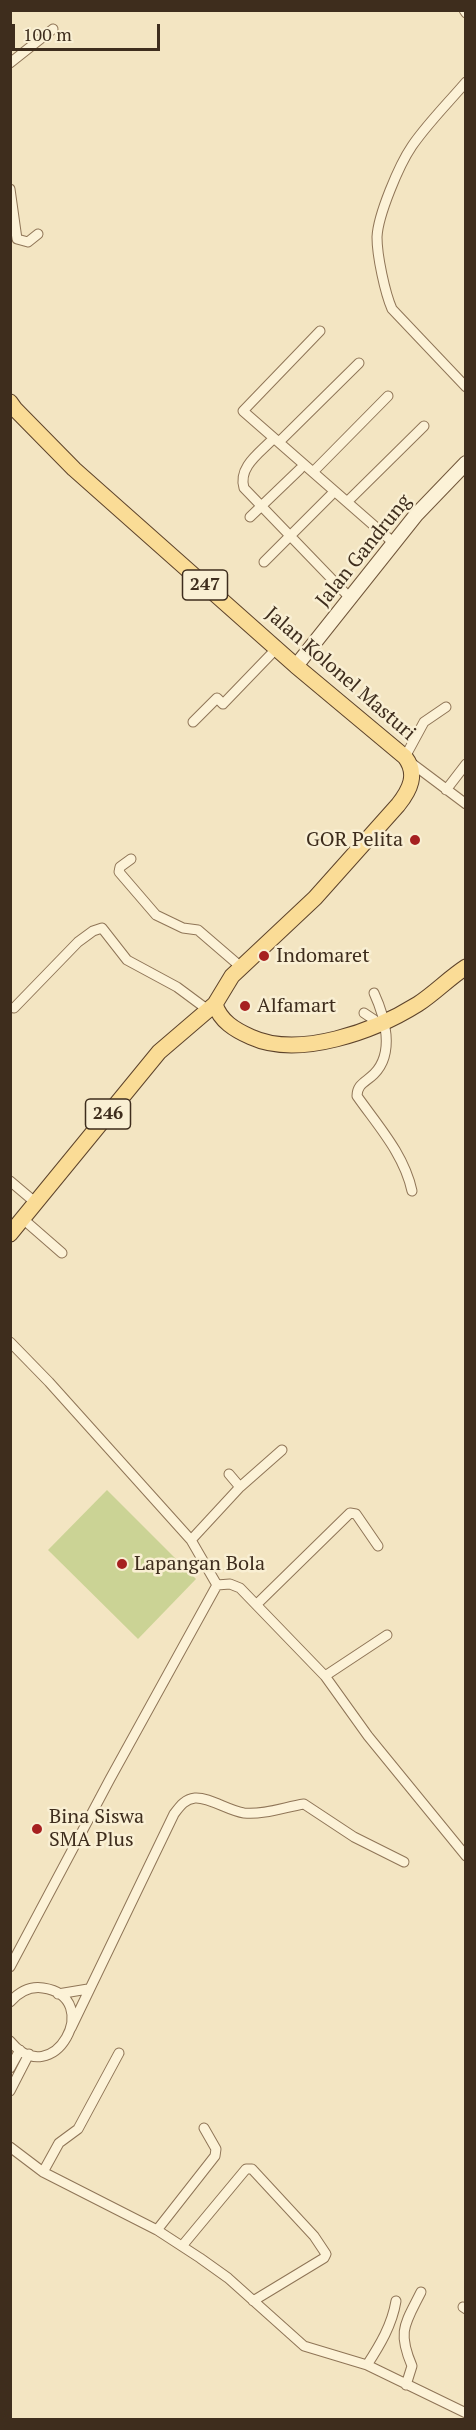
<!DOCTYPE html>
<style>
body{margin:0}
#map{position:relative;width:476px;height:2430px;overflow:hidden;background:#f3e5c2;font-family:"PT Serif",serif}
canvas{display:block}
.frame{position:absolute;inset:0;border:12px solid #3e2d1d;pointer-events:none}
.scale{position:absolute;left:12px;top:24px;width:148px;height:27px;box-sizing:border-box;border:3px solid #3e2d1d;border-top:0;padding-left:8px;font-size:18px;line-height:21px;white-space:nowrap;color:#3e2d1d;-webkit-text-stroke:4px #f9efd3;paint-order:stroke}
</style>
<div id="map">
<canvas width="476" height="2430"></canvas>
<div class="frame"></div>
<div class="scale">100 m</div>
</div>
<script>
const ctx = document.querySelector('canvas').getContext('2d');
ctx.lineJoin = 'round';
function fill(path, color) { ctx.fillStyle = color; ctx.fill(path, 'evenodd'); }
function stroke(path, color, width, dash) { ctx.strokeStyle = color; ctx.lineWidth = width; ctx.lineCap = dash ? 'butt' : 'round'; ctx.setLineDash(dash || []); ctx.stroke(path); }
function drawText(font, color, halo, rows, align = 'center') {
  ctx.font = font + ' "PT Serif",serif'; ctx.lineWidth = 5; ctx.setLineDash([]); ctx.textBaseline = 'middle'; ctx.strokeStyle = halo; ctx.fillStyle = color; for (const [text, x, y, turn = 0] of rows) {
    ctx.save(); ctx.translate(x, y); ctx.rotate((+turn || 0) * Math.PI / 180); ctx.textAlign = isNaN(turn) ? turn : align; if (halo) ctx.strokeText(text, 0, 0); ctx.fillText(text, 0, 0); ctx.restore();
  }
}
fill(new Path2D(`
 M107 1490 196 1579 138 1639 48 1550Z`), '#cbd395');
const street = new Path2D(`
 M464 10 466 13
 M10 63 53 29
 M466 82C448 103 427 124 412 146 399 165 378 215 377 237 377 256 385 293 392 309L466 387
 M10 189 17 239 28 242 38 234
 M320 331 243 411 395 544
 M271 441C258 454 238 468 244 488L351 599
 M279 442 359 363
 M313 472 388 396
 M347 502 424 426
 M250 517 300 469
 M264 562 331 495
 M193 722 217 698 223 704 277 648
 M405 757 424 722 446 707
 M410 762 466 804
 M446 790 466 764
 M131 859 120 867 119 872 156 915 183 928 198 930 241 967
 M374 993C385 1017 395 1053 374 1074 366 1082 357 1084 357 1096 378 1126 404 1154 412 1191
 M14 1008 78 942 93 931 102 928 127 960 177 987 208 1010
 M364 1013 379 1023
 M10 1181 36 1203
 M23 1219 62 1253
 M10 1342 49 1382 191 1540 217 1585
 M240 1487 282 1450
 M191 1540 240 1487 229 1474
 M257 1604 350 1513 356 1514 378 1546
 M325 1676 387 1635
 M10 1967 110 1779 217 1585 230 1584 240 1588 325 1676 368 1736 466 1856
 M58 1994 88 1989
 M10 2002C19 1992 30 1986 43 1988 106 1997 53 2094 10 2041
 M71 2028 174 1814C180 1806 185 1799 195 1798 209 1797 229 1811 244 1813 264 1815 285 1807 304 1804L354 1837 404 1862
 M10 2068 20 2050
 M10 2091 29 2054
 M10 2147 43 2172 157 2230 200 2258 228 2278 304 2346 367 2365 466 2413
 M43 2172 59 2143 78 2129 119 2053
 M157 2230 215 2156 216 2149 204 2128
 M182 2246 246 2169H252L314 2236 326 2254 324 2258 253 2301
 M463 2307 466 2309
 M367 2365C380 2345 392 2325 396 2301
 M406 2385 412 2366C397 2331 405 2324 421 2292`);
const secondary = new Path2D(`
 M296 666 416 515 466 463`);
const primary = new Path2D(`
 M10 402 15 409 74 469 296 666 405 757C418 774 410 790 398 805L315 898 232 976 215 1004 159 1052 10 1234
 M215 1004C220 1021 235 1030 251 1037 299 1059 375 1031 418 1004 435 993 449 978 466 967`);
stroke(street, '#8f7557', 11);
stroke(secondary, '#71563a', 16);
stroke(primary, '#5d432b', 17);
stroke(street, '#fcf2d7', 9);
stroke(secondary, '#fcf2d7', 14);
stroke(primary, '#fadc96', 15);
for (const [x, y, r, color] of [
 [415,840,6,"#a62020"],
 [264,956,6,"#a62020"],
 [245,1006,6,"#a62020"],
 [122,1564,6,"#a62020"],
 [37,1829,6,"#a62020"]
]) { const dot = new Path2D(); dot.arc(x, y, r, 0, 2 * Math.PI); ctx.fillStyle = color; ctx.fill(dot); stroke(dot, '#f9efd3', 2); }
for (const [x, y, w] of [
 [205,585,45],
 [108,1114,45]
]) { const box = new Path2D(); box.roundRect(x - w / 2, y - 15, w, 30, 4.5); ctx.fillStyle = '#f9efd3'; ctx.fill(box); stroke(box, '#3e2d1d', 1.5); }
drawText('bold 18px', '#3e2d1d', null, [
 ["247",205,585],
 ["246",108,1114]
]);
drawText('20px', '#3e2d1d', '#f9efd3', [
 ["Jalan Gandrung",364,551,-51],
 ["Jalan Kolonel Masturi",340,674,41]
]);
drawText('20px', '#3e2d1d', '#f9efd3', [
 ["GOR Pelita",403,840,"right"],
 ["Indomaret",276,956],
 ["Alfamart",257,1006],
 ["Lapangan Bola",134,1564],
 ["Bina Siswa",49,1817],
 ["SMA Plus",49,1840]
], 'left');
</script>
